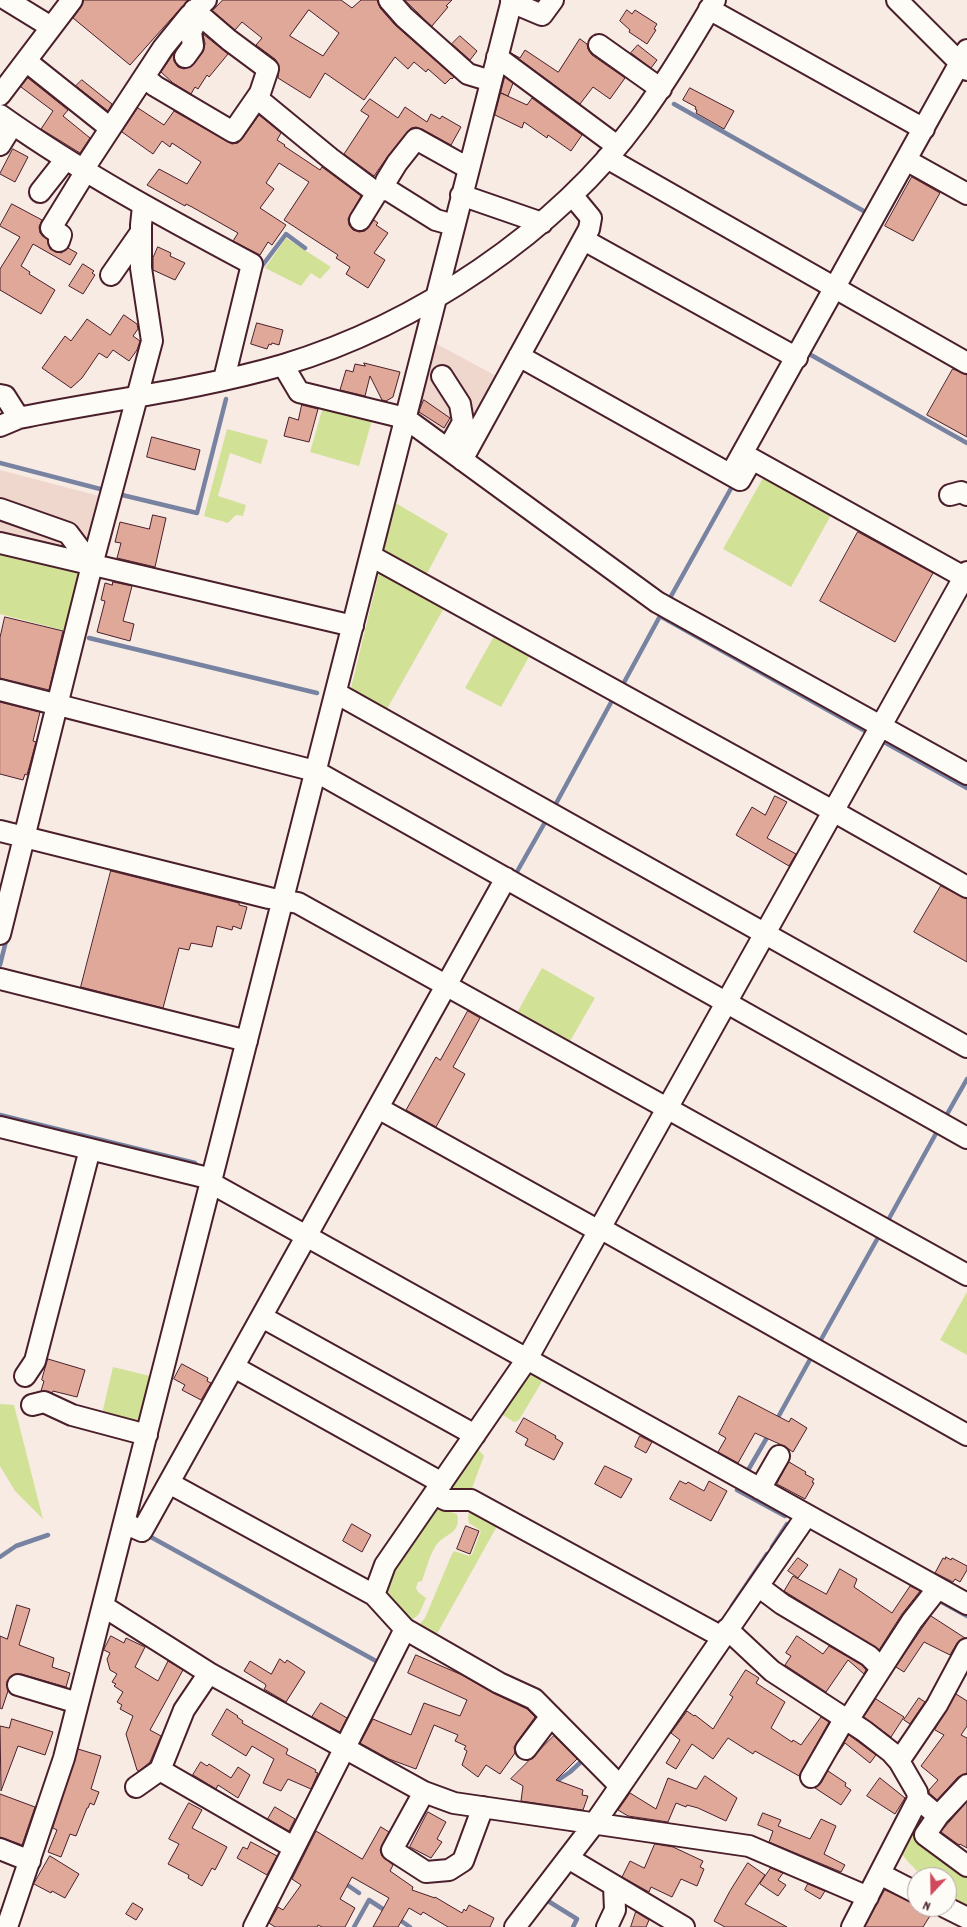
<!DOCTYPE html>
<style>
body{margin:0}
#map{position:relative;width:967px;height:1927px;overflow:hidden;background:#f7ebe4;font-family:Dekko,sans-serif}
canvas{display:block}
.north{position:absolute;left:907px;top:1867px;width:50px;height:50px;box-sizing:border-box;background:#fdfcf7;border:1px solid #b5a4a5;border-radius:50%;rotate:201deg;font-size:14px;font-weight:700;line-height:20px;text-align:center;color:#4a1f2b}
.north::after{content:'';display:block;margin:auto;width:18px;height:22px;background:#d1495b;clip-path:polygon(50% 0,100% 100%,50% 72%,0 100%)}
</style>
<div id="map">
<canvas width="967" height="1927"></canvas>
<div class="north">N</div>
</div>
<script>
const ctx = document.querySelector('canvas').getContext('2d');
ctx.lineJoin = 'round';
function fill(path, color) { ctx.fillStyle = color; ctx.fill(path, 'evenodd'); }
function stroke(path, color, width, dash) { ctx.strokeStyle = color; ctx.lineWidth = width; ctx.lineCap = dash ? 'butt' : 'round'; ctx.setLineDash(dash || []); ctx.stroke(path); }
fill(new Path2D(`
 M435 343 500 378 461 447 418 417 419 415 416 412Z
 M0 470 103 497 89 557 0 538Z`), '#f0d7ce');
fill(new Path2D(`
 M286 238 331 267 320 279 311 273 301 286 265 268Z
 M323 407 372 420 359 466 310 452Z
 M227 429 268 440 261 464 230 453 218 496 246 505 243 516 236 515 228 523 204 516Z
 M767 471 835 508 791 587 723 549Z
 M394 502 448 534 423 581 380 555Z
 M0 546 83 566 70 632 0 614Z
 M380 569 448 601 383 716 349 696Z
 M498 629 534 648 501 707 465 688Z
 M542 968 595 998 566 1048 514 1018Z
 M967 1292V1355L940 1340Z
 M113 1367 150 1376 139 1421 130 1425 101 1418Z
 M533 1374 543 1380 519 1420 514 1422 501 1414 500 1410 524 1376Z
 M0 1404 14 1405 43 1519 15 1491 0 1466Z
 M473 1448 478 1449 484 1456 469 1496 444 1491Z
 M471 1506 501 1519 433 1641 416 1628 425 1618 452 1554 454 1551 469 1556 472 1554 481 1531 469 1523 468 1517Z
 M440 1509 457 1514C462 1535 443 1533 435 1547 429 1557 426 1570 422 1581L418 1582 416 1588 418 1592 426 1598C421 1608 420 1619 408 1620L381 1593 391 1569 429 1513Z
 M912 1834 918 1836 967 1871V1906L965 1909 947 1903V1877H921C915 1866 904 1861 900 1849L903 1840Z`), '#d1e296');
stroke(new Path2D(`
 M674 104 869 214
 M259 270 286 234 305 248
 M811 355 967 443
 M0 463 104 490
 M118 494 197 513 226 399
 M670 598 734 483
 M89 638 317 693
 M621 688 660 616 865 731
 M884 742 967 788
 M553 809 614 697
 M514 877 548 817
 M0 965 7 937
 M0 1115 195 1163
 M946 1116 967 1079
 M886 1224 939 1128
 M818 1345 880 1234
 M776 1421 813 1354
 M747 1472 769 1434
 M739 1487 737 1490 785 1516
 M150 1532 149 1536 376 1661
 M772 1547 787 1524
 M0 1557 16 1546 48 1535
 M938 1600 967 1616
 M732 1606 767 1554
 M554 1783 570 1772 584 1759 585 1760
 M343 1882 359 1893
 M548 1901 577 1919 573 1927
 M397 1918 410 1927
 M354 1927 369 1900 386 1911`), '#7883a2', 4.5);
const building = new Path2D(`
 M84 0H188L130 65 73 18 81 7Z
 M223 0H341L352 8 361 0H377L380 8 395 25 454 77 452 79 451 78 445 84 428 69 426 72 414 62 408 69 395 57 364 100 325 73 310 98 278 78 279 65 275 59 256 45 262 38 242 22 235 30 213 11ZM309 10 339 33 323 56 290 36Z
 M405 0H452L446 6 448 7 432 26Z
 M627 10 632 14 635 10 657 24 654 29 656 30 647 44 629 32 630 30 620 21Z
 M203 34 228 54 209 77 207 75 198 89 195 87 191 94 173 83 161 72 174 53V61L178 67 184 69 194 64 203 52 205 44Z
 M460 36 477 51 470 60 452 44Z
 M580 39 587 44 588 49 592 55 625 78 610 99 593 87 580 104 511 53 520 58 525 50 558 72Z
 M638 45 657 60 651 68 631 53Z
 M505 77 513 83 508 96 501 93Z
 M28 78 68 110 63 116 90 138 80 153 41 129 53 111 21 87Z
 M82 80 112 104 108 111 76 86Z
 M690 88 734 111 724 129 696 113 697 110 695 109 696 107 683 100Z
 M501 93 527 105 532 98 582 135 571 151 548 135 547 138 524 122 522 128 495 115Z
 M370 99 398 118 405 107 427 122 431 114 440 119 442 116 461 127 451 145 422 129 416 127 411 128 388 156 374 176 344 154 369 116 361 111Z
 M138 108 164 125 174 111 232 144 238 143 242 139 259 115 281 133 277 140 285 145 284 146 320 170 322 167 361 196 348 219 349 225 353 230 359 232 365 231 374 220 378 223 376 225 388 233 374 253 385 260 368 288 346 274 350 267 336 258 338 255 284 220 309 182 279 163 266 183 274 189 260 208 286 225 272 245 268 242 260 255 233 241 238 233 192 207 186 204 185 206 147 185 159 169 187 184 201 162 172 143 170 147 162 141 153 154 122 132Z
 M13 149 28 157 15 182 0 174Z
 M912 177 940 193 913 241 885 226Z
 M12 204 42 220 39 227 40 233 48 240 50 249 61 253 68 248 77 253 70 265 33 244 21 266 30 272 29 274 55 290 41 314 0 290V269L20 237 0 226Z
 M158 247 171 253 170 256 185 263 175 280 153 270V258Z
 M83 264 94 271 92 273 95 275 83 294 69 286Z
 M124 315 137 324 138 329 133 336 140 341 137 350 129 361 113 350 107 358 99 353 82 378 71 388 42 368 65 336 71 341 87 319 110 335Z
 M257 323 283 330 279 345 272 343 271 345 269 344 267 349 251 344Z
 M364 363 400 372 393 397 386 401 382 400 370 376 365 396 340 390 346 370 353 372 355 364 365 366Z
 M953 369 967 375V437L927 415Z
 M424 400 450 418 444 428 419 412Z
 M302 405 318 409 309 442 284 436 289 417 298 420Z
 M152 437 200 450 195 470 147 457Z
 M153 515 166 518 155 567 117 558 121 543 115 542 120 522 149 529Z
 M858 532 933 573 895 642 820 601Z
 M113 582 132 586 123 621 134 624 130 641 97 632 105 601 101 600 105 583 112 585Z
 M5 617 63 631 49 690 0 678V638Z
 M0 702 40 712 33 741 36 742 27 775 25 774 23 780 0 774Z
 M775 796 787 802 767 838 796 854 789 866 736 835 752 807 765 815Z
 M111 871 239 903V905L247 907 241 929 233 926 232 930 217 926 212 947 191 943 189 950 179 948 163 1008 81 987Z
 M941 886 967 899V962L914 932Z
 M468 1011 480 1018 453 1067 465 1074 436 1127 406 1110 436 1057 440 1060Z
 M48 1359 85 1370 77 1397 53 1391 52 1393 41 1391 44 1381 42 1380Z
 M182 1364 208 1378 207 1381 211 1383 201 1400 182 1390 185 1385 174 1379Z
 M739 1396 789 1422 791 1418 807 1428 793 1452 784 1446 755 1433 738 1463 718 1452 726 1438 719 1434Z
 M524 1418 556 1436 555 1438 563 1443 554 1460 525 1445 528 1439 516 1432Z
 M640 1436 652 1442 646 1453 635 1447Z
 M789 1462 806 1472 805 1474 814 1479 812 1482 814 1483 805 1499 777 1484Z
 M605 1466 632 1479 621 1498 595 1484Z
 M680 1481 686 1484 688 1482 704 1491 709 1481 727 1491 711 1521 670 1499Z
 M352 1524 371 1535 362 1552 343 1541Z
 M466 1526 479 1531 470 1554 457 1549Z
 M946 1557 951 1560 952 1558 967 1566V1570L960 1582 955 1579 953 1582 935 1573 943 1558 945 1559Z
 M798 1558 808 1565 798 1578 788 1571Z
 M840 1569 857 1579 854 1587 892 1613 910 1586 920 1591 902 1614 879 1650 784 1591 793 1576 826 1594Z
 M17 1605 30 1609 19 1645 54 1658 52 1667 70 1673 66 1687 21 1674H15L7 1681 8 1691 2 1709 0 1708V1636L7 1639Z
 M931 1616 965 1638 957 1643 950 1655 924 1642 904 1672 896 1667Z
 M111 1636 124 1643 126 1638 145 1647 135 1667 158 1681 168 1661 183 1670 150 1730 161 1736 150 1762 139 1771 137 1770 126 1734 133 1716 120 1709 122 1705 117 1702 123 1692 114 1686 116 1684 112 1682 117 1674 110 1670 107 1659 110 1653 104 1650Z
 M797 1636 823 1654 829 1646 862 1665 866 1670 864 1674 848 1660 826 1692 785 1665 791 1656 786 1653Z
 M416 1655 462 1675 493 1693 527 1709 535 1717 517 1742 514 1747 515 1753 500 1774 486 1765 478 1777 462 1765 467 1751 464 1749 466 1746 455 1741 458 1735 434 1725 416 1769 389 1759 360 1743 373 1719 411 1735 424 1703 460 1716 467 1700 408 1673Z
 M280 1659 285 1663 287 1660 305 1672 286 1702 264 1689 266 1686 265 1684 244 1671 250 1661 271 1674Z
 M746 1670 759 1678 756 1683 785 1702 771 1728 792 1742 793 1740 801 1745 821 1717 829 1722 799 1776 755 1751 753 1754 728 1738 713 1759 692 1744 676 1769 666 1763 680 1740 671 1733 687 1711 694 1716 695 1715 713 1729 733 1697 730 1695Z
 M956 1694 967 1701V1726L961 1735 967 1738V1773L958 1777 937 1800 929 1793V1790L938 1780 921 1766 944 1735 935 1730Z
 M919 1698 925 1702 910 1724 904 1720Z
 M876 1699 904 1717 891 1737 864 1717Z
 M321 1703 347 1718 340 1732 312 1717Z
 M227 1709 238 1716 237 1717 243 1721 242 1723 288 1749 286 1754 316 1770 315 1772 318 1773 311 1789 288 1779 281 1791 263 1783 274 1759 252 1746 246 1756 212 1735Z
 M12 1719 53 1732 45 1755 18 1746 1 1791 0 1726 9 1728Z
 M849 1735 876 1755 870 1763 845 1743 838 1753Z
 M554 1736 577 1759 556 1780 583 1790 582 1795 588 1796 583 1810 521 1801 523 1786 511 1779Z
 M78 1749 101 1756 91 1789 99 1792 94 1805 90 1803 88 1808H87L76 1836 70 1834 61 1857 48 1852 57 1830 53 1828Z
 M201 1762 207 1766 209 1764 231 1778 238 1767 250 1775 238 1798 218 1785 216 1789 193 1775Z
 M828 1771 846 1783 845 1786 851 1790 841 1805 815 1788 821 1783Z
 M705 1776 737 1798 726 1821 698 1808 687 1805 686 1807 676 1803 668 1822 628 1816 618 1810 630 1793 656 1809 668 1778 696 1789Z
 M880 1778 905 1798 895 1814 867 1796Z
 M0 1794 35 1807 22 1845 0 1837Z
 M967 1802V1848L960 1844 959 1845 941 1832Z
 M189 1803 202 1810 192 1828 227 1847 215 1870 212 1868 202 1886 188 1878 189 1875 168 1864 179 1844 169 1839Z
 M275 1807 295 1819 289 1831 268 1819Z
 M428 1812 446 1822 437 1839 442 1842 431 1858 410 1847Z
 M763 1813 781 1820 778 1826 810 1839 821 1819 836 1826 824 1854 845 1865 841 1872 769 1842 773 1831 758 1825Z
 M381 1827 389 1832 380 1850 382 1856 393 1865 390 1871 413 1887 412 1890 435 1898V1897L462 1913 464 1909 466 1911 469 1905 494 1918 490 1927H448L423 1912 421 1915 409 1908 398 1927H373L389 1898 352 1877 340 1899 355 1908 345 1927H322L318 1925 317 1927H275L269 1923 278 1907 283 1910 301 1885 292 1879 316 1831 362 1859Z
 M251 1842 277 1856 267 1875 237 1858 243 1847 247 1849Z
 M655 1844 673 1847 703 1861 700 1867 704 1869 697 1886 681 1879 672 1897 651 1887 649 1892 622 1877 630 1861 644 1868Z
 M50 1856 79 1874 65 1898 52 1891 51 1893 34 1884Z
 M748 1863 765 1875 745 1904 787 1927H725L714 1921 730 1891Z
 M771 1868 783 1873 778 1880 786 1885 778 1896 760 1884Z
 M808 1884 825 1891 820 1899 805 1890Z
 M885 1890 917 1905V1907H926L933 1911 923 1927H865Z
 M133 1903 143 1909 136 1920 126 1914Z
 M636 1912 649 1920 646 1927H631Z`);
fill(building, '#e0a899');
stroke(building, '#4a1f2b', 1);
const minor = new Path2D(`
 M7 0 51 27
 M389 0 404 17 468 74 491 81
 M897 0 967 70
 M511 2 542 15 553 0
 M709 9 924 129
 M599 45 661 89
 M185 57 193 46 191 32 194 26
 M497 57 617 146
 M26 61 110 128
 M144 77 155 86 233 132 260 93 268 69 229 40 194 10
 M0 95 72 0
 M257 98 330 158 374 191 388 190 436 220 454 225
 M0 115C80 172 166 218 252 264L224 379
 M0 145 13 124
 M607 158 967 363
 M906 160 967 194
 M83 170 163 48 189 16 206 0
 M386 181 397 163 416 139 468 168
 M40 192 66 159
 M461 195 542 223
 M360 220 378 191
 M584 240 797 358
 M59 241 61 235 51 228 86 171
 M111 275 141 232
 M519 356 740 480 752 459 964 577
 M283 365 299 392 405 418 657 602 967 774
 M442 376 460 404 463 422 448 449
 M0 395 5 396 19 418
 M0 426 19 418C107 400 197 390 283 365 417 325 556 232 639 119 667 81 691 41 715 0
 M462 460 589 229 591 218 572 195
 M733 470 967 50
 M950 495 961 492 967 495
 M0 509 68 533 92 565
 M0 543 353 626
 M371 556 833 811 967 887
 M0 690 315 771 967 1138
 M336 693 967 1047
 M0 831 269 898 298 903 967 1275
 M0 934 92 565 152 341 141 268V225L143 206
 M0 979 247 1041
 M378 1108 599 1231
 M0 1127 212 1179
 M211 1183 967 1604
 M600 1228 967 1435
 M262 1317 475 1435
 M234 1367 442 1483
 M25 1376 35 1361 90 1149
 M32 1405 44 1402 72 1415 147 1435
 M169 1483 374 1595
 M760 1489 779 1456
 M434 1494 446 1500H471L722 1637
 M124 1523 142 1531 506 878
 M758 1586 782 1604 869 1656 881 1668
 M103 1606 209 1673 424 1792 454 1803 749 1846 868 1897
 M727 1629 772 1671 864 1731 891 1752 899 1761 917 1792 918 1799 852 1927
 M18 1685 78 1703
 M848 1720 912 1621 938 1588
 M526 1749 551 1716
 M899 1761 937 1705 967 1649
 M160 1770 184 1710 209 1673
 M811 1777 845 1718
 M620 1786 534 1699 499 1683 405 1629 374 1595 385 1565 527 1359 967 572
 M136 1787 160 1770 293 1847
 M424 1792 392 1850 426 1872 449 1870 463 1861 483 1807
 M918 1799 938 1816 925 1835 967 1866
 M938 1816 967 1785
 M0 1849 30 1861
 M568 1858 684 1927
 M880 1874 917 1893
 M945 1907 967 1918
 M7 1927 64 1758 512 0
 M254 1927 405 1629
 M515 1927 594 1824 807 1515
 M607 1927 615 1910 614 1886`);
stroke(minor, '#4a1f2b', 24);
stroke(minor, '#fdfcf7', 20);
</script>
